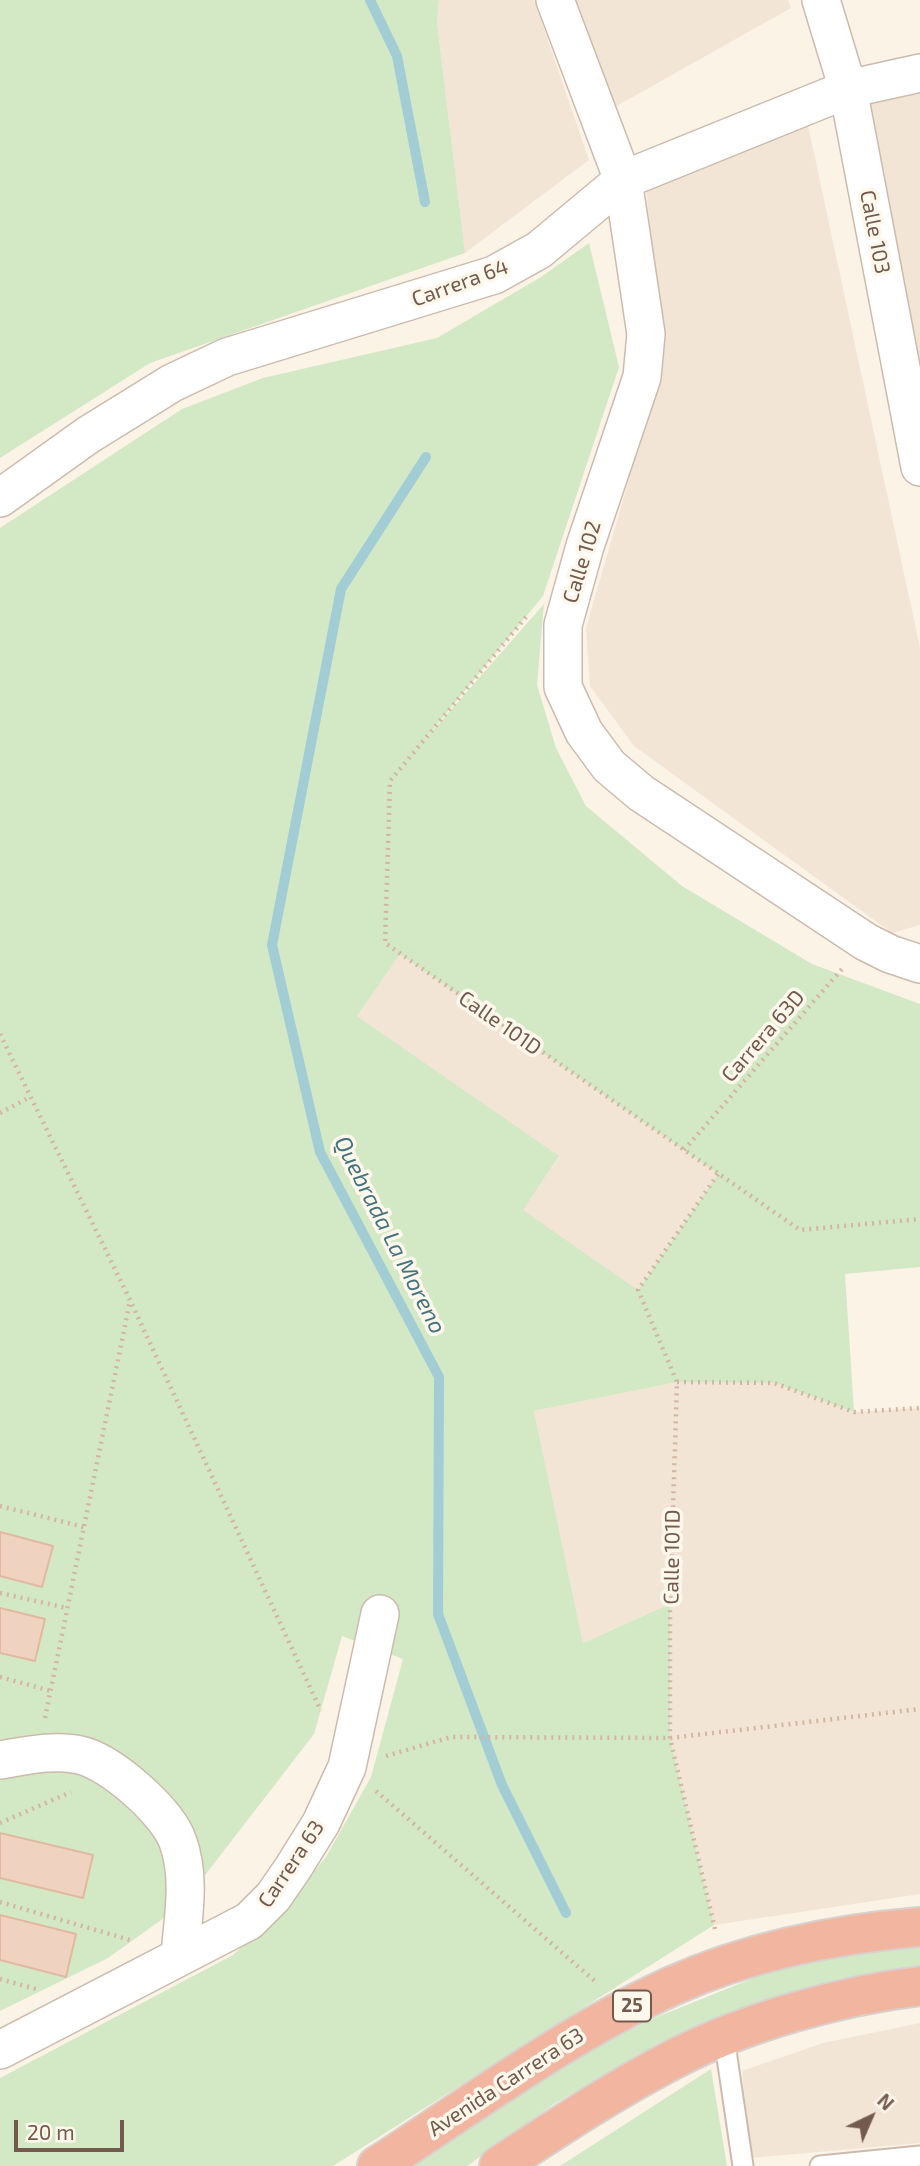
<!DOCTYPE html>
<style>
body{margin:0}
#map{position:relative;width:920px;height:2166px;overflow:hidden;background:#fbf3e6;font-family:"Exo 2",sans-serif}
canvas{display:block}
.north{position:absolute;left:836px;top:2082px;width:70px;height:70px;-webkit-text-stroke:5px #fef7ec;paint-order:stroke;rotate:44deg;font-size:19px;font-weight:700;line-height:28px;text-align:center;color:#735a4c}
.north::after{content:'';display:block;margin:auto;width:24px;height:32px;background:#735a4c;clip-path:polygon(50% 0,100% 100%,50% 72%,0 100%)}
.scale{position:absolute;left:14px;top:2120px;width:110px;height:32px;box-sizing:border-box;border:4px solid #735a4c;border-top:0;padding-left:9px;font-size:21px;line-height:24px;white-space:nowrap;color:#735a4c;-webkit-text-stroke:5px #fef7ec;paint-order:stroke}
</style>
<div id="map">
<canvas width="920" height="2166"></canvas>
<div class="north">N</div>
<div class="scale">20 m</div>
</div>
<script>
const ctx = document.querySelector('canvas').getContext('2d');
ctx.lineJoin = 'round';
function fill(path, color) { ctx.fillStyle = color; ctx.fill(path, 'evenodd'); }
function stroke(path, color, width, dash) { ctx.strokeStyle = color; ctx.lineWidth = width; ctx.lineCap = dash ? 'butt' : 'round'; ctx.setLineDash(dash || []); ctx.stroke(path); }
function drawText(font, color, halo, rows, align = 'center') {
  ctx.font = font + ' "Exo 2",sans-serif'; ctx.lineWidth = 7; ctx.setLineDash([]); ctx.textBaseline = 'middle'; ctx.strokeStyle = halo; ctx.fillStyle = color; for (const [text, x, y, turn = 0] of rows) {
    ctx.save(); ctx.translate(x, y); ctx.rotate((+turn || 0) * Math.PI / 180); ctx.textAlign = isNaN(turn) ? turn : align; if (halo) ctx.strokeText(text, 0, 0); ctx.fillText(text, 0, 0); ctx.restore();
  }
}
fill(new Path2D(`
 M439 0H534L589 160 465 253 437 22Z
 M573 0H788L791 8 615 107Z
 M920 89V371L865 96Z
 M806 116 920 648V925L892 933 634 746 590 686 586 628 662 365 646 186Z
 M400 953 718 1174 638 1290 522 1210 559 1157 357 1016Z
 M677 1382 774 1383 854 1412 920 1408V1894L714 1925 670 1738V1604L583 1643 534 1411Z
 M920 2023V2143L751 2158 742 2071 823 2043Z`), '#f2e5d5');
fill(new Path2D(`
 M0 0H439L437 22 465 253 150 363 0 458Z
 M589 243 619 367 543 596 421 744 544 604 537 685 556 748 586 806 682 886 812 964 920 1004V1267L845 1274 854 1412 774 1383 677 1382 534 1411 583 1643 670 1604V1738L714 1925 333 2166H0V2078L233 1955 284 1908 326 1857 371 1777 403 1659 342 1636 314 1734 182 1905 108 1958 0 2011V528L182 409 263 378 437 338 541 277ZM400 954 718 1174 638 1290 523 1210 559 1156 357 1016Z
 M920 1945V1968L839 1979 765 2002 661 2042 554 2104 467 2166H411L536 2077 657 2017 766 1973 838 1954Z
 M711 2069 727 2166H560Z`), '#d3e8c5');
stroke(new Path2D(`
 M370 0 397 56 425 202
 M426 457 341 589 272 945 320 1152 439 1377 438 1614 502 1785 566 1913`), '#a2cdd5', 10);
const building = new Path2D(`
 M0 1532 53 1546 42 1587 0 1576Z
 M0 1608 45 1619 35 1661 0 1653Z
 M0 1833 93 1855 83 1898 0 1878Z
 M0 1915 76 1934 66 1977 0 1960Z`);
fill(building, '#efd2bf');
stroke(building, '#e1b9a0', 2);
const lane = new Path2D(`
 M724 2037 743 2166
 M820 2166 920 2156`);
const street = new Path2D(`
 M555 0 623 180 646 334 642 377 585 546 563 625V687L584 732 609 766 641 793 866 942 890 954 920 964
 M821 0 848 89 920 467
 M0 498 88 435 172 383 227 357 494 275 539 250 623 180 848 89 920 73
 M0 1760C25 1756 55 1749 80 1755 111 1762 168 1812 178 1842 191 1878 183 1918 180 1955
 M0 2050 249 1921 273 1897 293 1868 321 1823 347 1767 380 1614`);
const highway = new Path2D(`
 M377 2166C473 2104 568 2033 672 1986 750 1951 836 1934 920 1927
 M499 2166C557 2128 614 2090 676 2058 746 2022 842 1995 920 1986`);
stroke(lane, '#ccbbad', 23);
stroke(street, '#ccbbad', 40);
stroke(highway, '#d8d1cd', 42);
stroke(new Path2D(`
 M526 617 390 781 385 943 800 1230 920 1219
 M0 1034 130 1300 321 1711
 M0 1113 30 1097
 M684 1150 842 969
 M677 1382 774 1383 854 1412 920 1408
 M0 1506 84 1527
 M0 1593 67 1608
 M0 1677 51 1691
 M45 1718 130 1301
 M386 1756 451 1737 670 1738 920 1709
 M376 1791 597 1983
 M0 1823 71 1792
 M0 1902 130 1940
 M715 1929 670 1738V1604L677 1382 638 1290 718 1174
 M0 1979 36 1989`), '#d4b5a2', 4.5, [2, 5]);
stroke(lane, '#fff', 19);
stroke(street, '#fff', 37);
stroke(highway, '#f2b5a0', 38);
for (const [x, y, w] of [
 [632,2006,38]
]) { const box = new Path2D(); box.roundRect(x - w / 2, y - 15.5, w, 31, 5); ctx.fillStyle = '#fef7ec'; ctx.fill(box); stroke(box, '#735a4c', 2); }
drawText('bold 19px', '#735a4c', null, [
 ["25",632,2006]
]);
drawText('21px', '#735a4c', '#fef7ec', [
 ["Calle 103",875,232,79],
 ["Carrera 64",460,283,-20],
 ["Calle 102",582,562,-73],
 ["Calle 101D",500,1023,35],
 ["Carrera 63D",763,1036,-49],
 ["Calle 101D",672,1557,-89],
 ["Carrera 63",291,1864,-56],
 ["Avenida Carrera 63",506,2082,-33]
]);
drawText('italic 23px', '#43747f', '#fef7ec', [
 ["Quebrada La Moreno",390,1235,63]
]);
</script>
